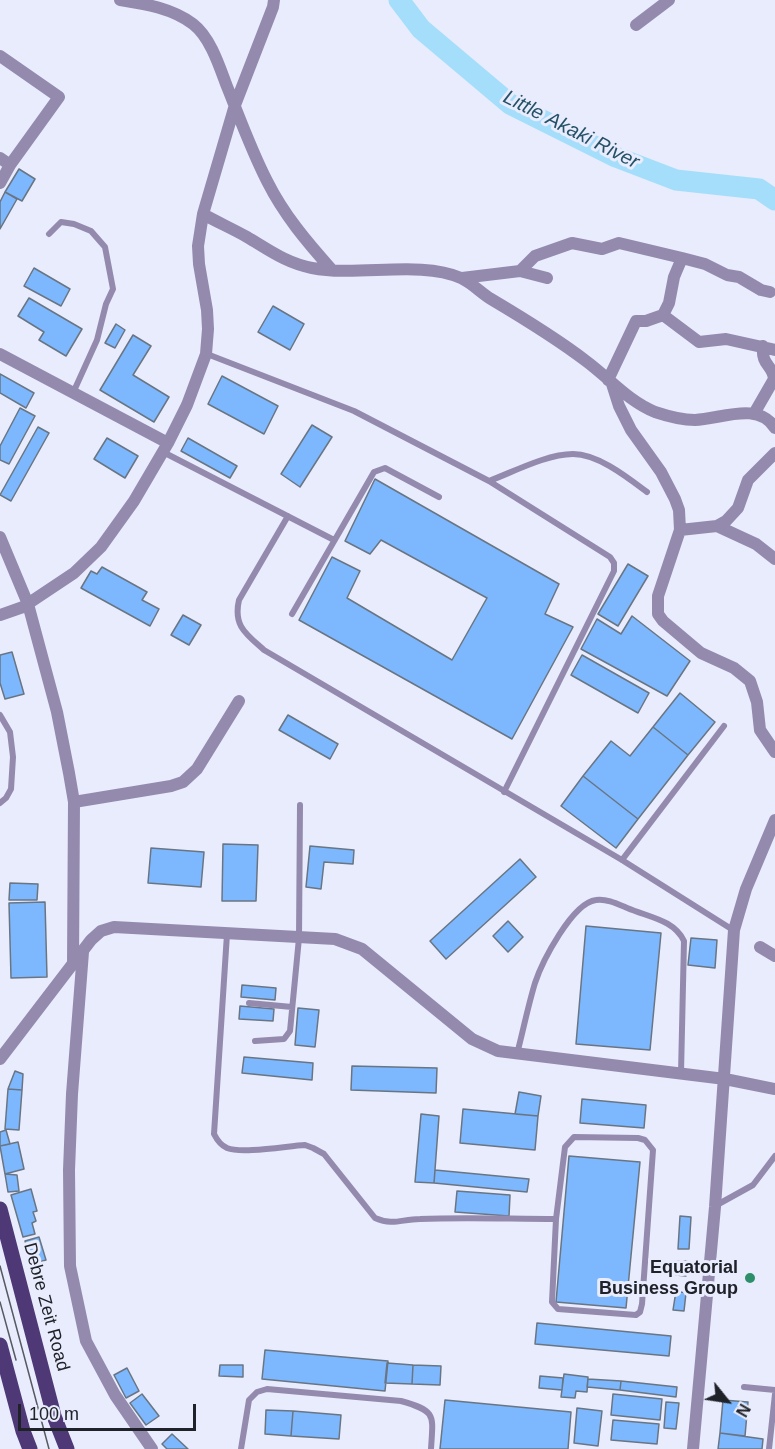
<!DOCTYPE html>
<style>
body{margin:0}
#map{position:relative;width:775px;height:1449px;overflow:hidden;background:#e8ecfc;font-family:Helvetica,sans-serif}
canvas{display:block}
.north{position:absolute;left:697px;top:1371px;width:60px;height:60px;-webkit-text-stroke:4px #e8ecfc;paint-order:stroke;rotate:120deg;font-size:16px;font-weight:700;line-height:24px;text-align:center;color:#202229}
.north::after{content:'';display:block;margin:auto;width:21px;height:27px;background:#202229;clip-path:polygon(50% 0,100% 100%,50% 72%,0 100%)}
.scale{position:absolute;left:18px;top:1404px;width:178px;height:27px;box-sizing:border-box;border:3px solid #202229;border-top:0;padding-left:8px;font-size:18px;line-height:21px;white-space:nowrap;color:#202229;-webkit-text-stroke:4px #e8ecfc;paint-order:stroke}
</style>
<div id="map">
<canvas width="775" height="1449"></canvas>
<div class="north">N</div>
<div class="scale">100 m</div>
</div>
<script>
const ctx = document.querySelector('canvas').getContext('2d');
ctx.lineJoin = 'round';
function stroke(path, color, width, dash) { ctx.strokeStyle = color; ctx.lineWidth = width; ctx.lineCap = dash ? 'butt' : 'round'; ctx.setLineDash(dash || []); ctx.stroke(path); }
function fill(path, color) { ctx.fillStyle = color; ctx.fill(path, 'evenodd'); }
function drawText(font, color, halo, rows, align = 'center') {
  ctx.font = font + ' Helvetica,sans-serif'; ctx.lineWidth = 6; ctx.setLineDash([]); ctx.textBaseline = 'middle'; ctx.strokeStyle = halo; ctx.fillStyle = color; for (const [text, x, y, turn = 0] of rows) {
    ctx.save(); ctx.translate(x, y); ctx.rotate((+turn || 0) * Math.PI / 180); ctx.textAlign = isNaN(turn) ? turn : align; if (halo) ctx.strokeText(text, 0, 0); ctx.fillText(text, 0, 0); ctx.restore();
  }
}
stroke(new Path2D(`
 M399 0 421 29 510 104 616 157 676 180 759 189 775 200`), '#a4defb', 21);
const building = new Path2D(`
 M19 169 35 179 22 201 5 192Z
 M5 192 17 199 0 229V202Z
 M34 268 70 289 61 306 24 286Z
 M29 298 82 329 66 356 39 340 44 332 18 316Z
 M273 306 304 324 290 350 258 332Z
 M116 324 125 330 115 348 105 343Z
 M133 335 151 346 133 375 169 397 154 422 100 390Z
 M0 374 34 393 26 408 0 393Z
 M222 376 278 406 264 434 208 404Z
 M20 408 35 416 9 464 0 460V446Z
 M312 425 332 437 300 487 281 474Z
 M38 427 49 433 11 501 0 495Z
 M107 438 138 456 125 478 94 459Z
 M188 438 237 466 230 478 181 451Z
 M375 479 559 584 545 614 573 627 512 739 299 620 332 557 360 571 347 598 452 660 487 598 381 540 370 554 345 541Z
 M628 564 648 576 618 626 598 614Z
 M102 567 147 592 142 600 159 609 150 626 81 588 91 571 97 574Z
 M183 615 201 625 189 645 171 635Z
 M632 616 690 661 667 696 581 649 597 619 621 634Z
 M12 652 24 694 5 699 0 683V655Z
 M582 655 649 693 638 713 571 675Z
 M680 693 715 722 688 755 653 727Z
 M288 715 338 744 330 759 279 730Z
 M653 727 688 755 638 819 583 776 611 741 630 756Z
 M583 776 638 819 616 848 561 806Z
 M223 844 258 845 256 901H222Z
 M310 846 354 850 353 864 324 862 321 889 306 887Z
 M151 848 204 852 201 887 148 883Z
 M520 859 536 877 446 959 430 941Z
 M10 883 38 884 37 900H9Z
 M45 902 47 977 11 978 9 903Z
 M508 921 523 937 508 952 493 936Z
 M586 926 661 933 650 1050 576 1044Z
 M691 938 717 940 715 968 688 965Z
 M242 985 276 988 275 1000 241 997Z
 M240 1006 274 1009 273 1021 239 1019Z
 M298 1008 319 1010 315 1047 295 1045Z
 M244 1057 313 1063 312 1080 242 1073Z
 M352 1066 437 1068 436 1093 351 1090Z
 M15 1071 23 1074 22 1090 8 1089Z
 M8 1089 22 1090 19 1130 5 1129Z
 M519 1092 541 1096 538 1116 515 1114Z
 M582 1099 646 1105 644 1128 580 1123Z
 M463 1109 538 1116 535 1150 460 1143Z
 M421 1114 439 1116 434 1183 415 1182Z
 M6 1130 10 1144 0 1146V1132Z
 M18 1142 24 1169 5 1174 0 1146Z
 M569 1156 640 1162 626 1308 556 1302Z
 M435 1170 529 1179 527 1192 434 1183Z
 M5 1174 17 1175 19 1191 8 1192Z
 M31 1189 37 1211 33 1212 36 1221 32 1223 35 1234 23 1237 11 1195Z
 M457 1191 510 1195 509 1216 455 1212Z
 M680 1216 691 1217 689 1249H678Z
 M39 1237 46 1260 32 1264 25 1241Z
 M677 1261H687L686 1276 676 1275Z
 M676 1291 686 1293 684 1311 673 1310Z
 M537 1323 671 1336 669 1356 535 1344Z
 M265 1350 388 1361 385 1391 262 1379Z
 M387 1363 413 1365 412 1384 385 1383Z
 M220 1365H243V1377L219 1376Z
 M413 1365 441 1366 440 1385 412 1384Z
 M127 1368 139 1391 126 1398 114 1375Z
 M564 1374 588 1377 587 1392 576 1391 575 1398 561 1397Z
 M540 1376 563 1378 562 1390 539 1388Z
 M588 1379 621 1381 620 1390 587 1387Z
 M621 1381 677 1387 676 1397 620 1390Z
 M142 1394 159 1416 146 1425 130 1403Z
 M613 1394 662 1399 660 1420 611 1415Z
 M445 1400 571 1412 568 1449H440Z
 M723 1400 748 1402 745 1436 720 1433Z
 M666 1402 679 1403 676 1429 664 1428Z
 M577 1408 602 1411 598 1446 574 1443Z
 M266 1410 293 1411 291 1436 265 1434Z
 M293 1411 341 1415 339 1439 291 1436Z
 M613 1420 659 1424 657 1444 611 1440Z
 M720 1433 763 1439 762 1449H718Z
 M172 1434 188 1449H167L162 1444Z`);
fill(building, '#7db8ff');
stroke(building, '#697583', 1.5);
stroke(new Path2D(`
 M49 234 61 222 74 224 91 231 105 247 113 289 106 304 97 340 73 393
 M207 354 354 411 489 481 610 557 614 563V571L504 792
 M163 452 334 540
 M489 481C513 472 547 454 573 454 598 454 627 477 647 492
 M288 516 239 600C233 626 246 634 264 650L622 860 733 930
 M292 614 374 472 385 468 439 497
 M0 715 10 732 13 757 11 789 6 798 0 803
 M622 860 724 726
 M227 934 214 1134C217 1140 220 1145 227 1148 242 1154 287 1146 305 1145L313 1148 324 1154 375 1218C394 1226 401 1219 420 1219 465 1217 511 1219 556 1219
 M249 1003 292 1007
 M255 1041 284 1039 290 1031 299 938 300 805
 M517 1054C523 1031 528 1006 535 983 542 962 572 903 596 900 609 898 623 907 635 911 654 918 675 922 684 941L681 1073
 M574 1137 638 1138 645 1140 653 1150 642 1304 640 1312 636 1315 558 1309 552 1302 556 1219 565 1147Z
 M715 1206 753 1185 775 1156
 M744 1387 775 1390
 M241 1449 249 1400 257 1392 267 1389 401 1401C437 1411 433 1415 431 1449
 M769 1449 775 1394`), '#948aae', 6);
stroke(new Path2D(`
 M120 0C145 4 172 8 193 24 210 37 219 65 226 84 239 116 251 150 267 181 284 215 307 242 332 270
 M636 25 669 0
 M0 56 59 97 10 165 0 183
 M0 158 10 165
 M203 214C217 222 233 229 247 237 269 250 286 263 312 268 358 277 420 260 461 278 472 283 481 293 491 299 523 318 556 338 586 361 609 378 628 401 655 412 667 416 682 420 695 420 721 419 758 401 775 428
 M520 271 535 256 572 243 602 249 619 243 682 258
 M462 278 520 271 547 278
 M663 315 699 342 726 339 775 350
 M0 354 168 443
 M608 380 636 321H646L663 315 669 303 674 277 682 258 705 264 727 275 739 277 761 290 770 292
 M612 384 619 406 631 430 661 472 675 499 679 510 680 530 658 596V614L663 621 701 653 734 668 750 681 757 702 760 730 775 752
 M755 412 774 379C773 365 761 366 763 346
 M717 526 756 544 775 559
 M680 530 717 526 726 521 738 508 748 480 775 453
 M0 537 28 604 57 712 69 773 74 802 73 964
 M0 615 23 607 74 573 101 547 134 501 168 443 187 405 206 354 208 329 207 310 199 264 198 246 203 214 235 105 273 7 274 0
 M74 802 171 786 183 782 197 769 239 701
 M760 947 775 956
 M83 952 72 1094 69 1170 70 1266 86 1341 115 1395 152 1449
 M0 1059 91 940 101 931 114 927 335 939 362 949 472 1039 498 1051 725 1079 775 1089
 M693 1449 715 1207 734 930 746 889 775 820`), '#948aae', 12);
stroke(new Path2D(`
 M0 1209 54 1416 67 1449
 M0 1345 23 1431 30 1449`), '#4f3876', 15);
stroke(new Path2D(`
 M0 1266 49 1449
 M0 1302 16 1360`), '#575a63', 1.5);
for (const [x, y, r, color] of [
 [750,1278,6,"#2c8f6a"]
]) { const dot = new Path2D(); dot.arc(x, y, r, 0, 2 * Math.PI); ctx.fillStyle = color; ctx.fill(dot); stroke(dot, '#e8ecfc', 2); }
drawText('bold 18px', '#202229', '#e8ecfc', [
 ["Equatorial",738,1268],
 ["Business Group",738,1289]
], 'right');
drawText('18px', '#202229', '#e8ecfc', [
 ["Debre Zeit Road",46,1307,75]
]);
drawText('italic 20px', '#255267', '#e8ecfc', [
 ["Little Akaki River",571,130,27]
]);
</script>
